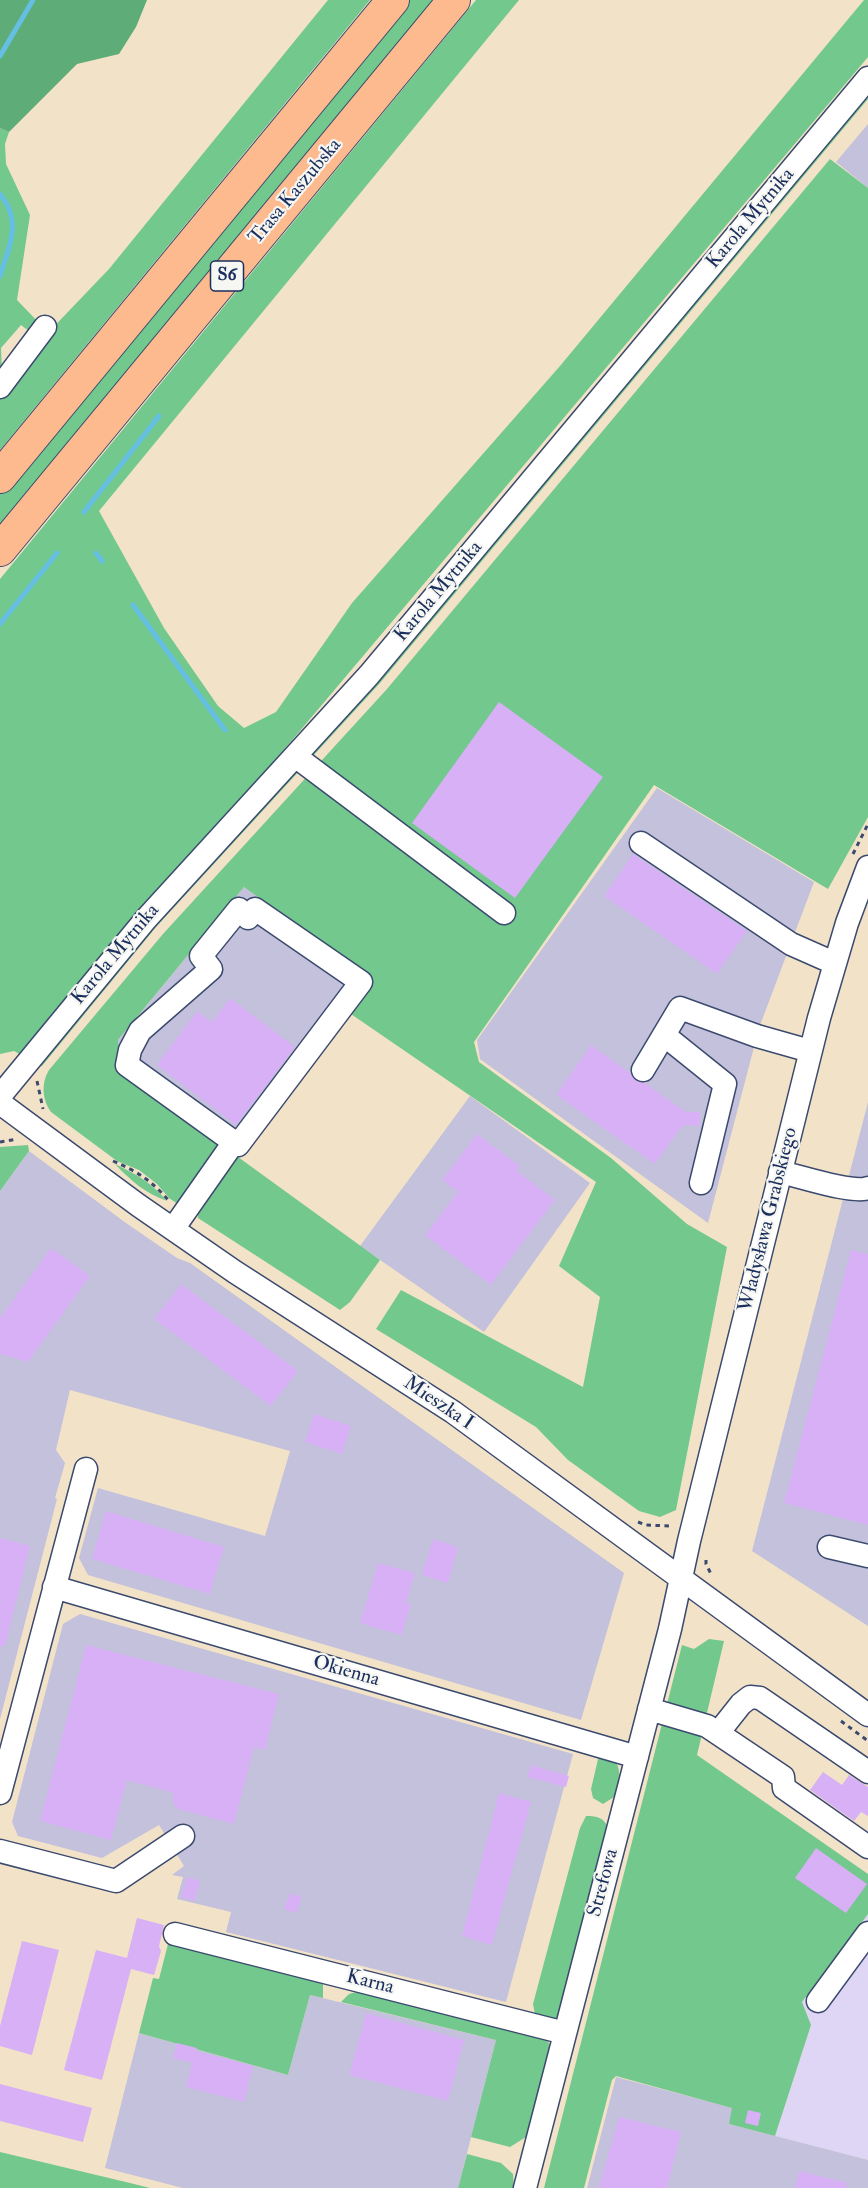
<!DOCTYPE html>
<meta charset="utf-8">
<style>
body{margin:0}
canvas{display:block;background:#f2e2c8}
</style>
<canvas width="868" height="2188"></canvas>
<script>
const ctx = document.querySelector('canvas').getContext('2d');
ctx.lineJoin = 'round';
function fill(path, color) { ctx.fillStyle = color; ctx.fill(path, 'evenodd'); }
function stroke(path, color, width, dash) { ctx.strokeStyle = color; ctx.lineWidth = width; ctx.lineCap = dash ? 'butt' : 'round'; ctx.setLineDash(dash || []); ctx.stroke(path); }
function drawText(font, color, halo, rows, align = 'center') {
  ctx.font = font + ' "IM FELL Double Pica",serif'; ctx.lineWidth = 4.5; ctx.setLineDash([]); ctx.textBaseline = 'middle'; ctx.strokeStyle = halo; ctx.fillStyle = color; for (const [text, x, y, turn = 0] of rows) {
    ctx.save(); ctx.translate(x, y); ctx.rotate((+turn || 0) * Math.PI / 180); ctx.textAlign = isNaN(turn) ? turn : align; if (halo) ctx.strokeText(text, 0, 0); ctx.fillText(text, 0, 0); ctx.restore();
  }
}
fill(new Path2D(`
 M868 1914V2160L775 2136 811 2025 802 2002Z`), '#dfd5f5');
fill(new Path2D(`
 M868 124V188L836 162Z
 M657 788 814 882 759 1028 708 1223 480 1059 477 1040Z
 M244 887 372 979 240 1159 122 1073 118 1040Z
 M470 1096 590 1183 484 1332 360 1246Z
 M868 1102V1626L752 1551Z
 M29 1151 126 1223 177 1258 190 1263 624 1573 581 1720 88 1575 79 1558 98 1488 265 1536 290 1451 70 1390 56 1450 65 1463 55 1498 57 1499 0 1719V1191Z
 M80 1614 573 1754 506 2002 226 1932 231 1912 177 1899 183 1877 172 1875 184 1866 159 1825 102 1858 18 1836 12 1822 63 1624Z
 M310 1995 496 2040 458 2188H183L105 2168 139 2033 288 2075Z
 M616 2077 733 2108 729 2124 868 2160V2188H587Z`), '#c3c1db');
fill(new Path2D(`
 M328 0H370L0 450V395L43 338 109 269Z
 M405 0H441L0 537V491Z
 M476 0H519L99 511 164 628 218 706 244 728 276 712 352 603 560 366 864 0H868V57L299 732 21 1055 14 1051 0 1054V579Z
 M868 92V99L380 683 156 927 42 1066 37 1067 113 971Z
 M0 128 9 132 5 144 6 164 30 215 17 300 41 325 29 331 21 325 1 348 2 376 0 375Z
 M830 159 868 188V817L828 889 654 785 474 1042 479 1062 611 1158 687 1224 727 1247 676 1510 660 1517 639 1511 568 1460 536 1427 376 1329 401 1290 583 1387 600 1297 559 1266 596 1182 348 1012 372 979 244 887 118 1040 122 1073 218 1145 219 1150 182 1207 169 1198 157 1184 139 1170 117 1161 51 1112C42 1100 41 1083 49 1070L163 934 387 689Z
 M28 1145 29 1151 0 1191V1147Z
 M238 1157 380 1260 350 1302 340 1310 198 1218V1213Z
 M115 1164C136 1174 152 1183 167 1201 145 1193 131 1181 115 1164Z
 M709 1639 724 1641 697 1755 868 1874V1914L802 2002 811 2025 775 2136 729 2124 732 2108 616 2076 612 2080 584 2188H544L682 1645 694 1649Z
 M599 1755C626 1758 620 1778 614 1797L603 1804 593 1798 591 1789Z
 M586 1816C597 1816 606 1818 608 1830L561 2010 556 2021H543L535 2014 533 2004 580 1828Z
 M168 1944 226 1959 316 1977 323 1983V1998L310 1995 288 2075 139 2033 153 1978 159 1979Z
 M360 1991 546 2037 549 2044V2055L526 2137 510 2147 471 2137 496 2040 341 2002 349 1994Z
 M0 2152 130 2183 150 2188H0Z
 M467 2154 501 2163 513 2174 514 2188H458Z`), '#73c88d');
fill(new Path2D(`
 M0 0H147L136 27 119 54 77 64 9 132 0 128Z`), '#5eac78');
stroke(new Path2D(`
 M0 56 33 0
 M0 194C23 222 9 246 0 276
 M84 512 159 416
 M96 553 102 561
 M133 605 225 730
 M0 624 57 553`), '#64bfe2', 5);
fill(new Path2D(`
 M499 702 603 777 515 898 412 823Z
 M633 854 747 931 717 974 604 896Z
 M230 998 295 1047 236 1125 157 1065 197 1011 212 1022Z
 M591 1045 630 1073 636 1081 645 1083 686 1112H700V1126L683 1125 655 1164 556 1095Z
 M477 1134 520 1166 517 1171 555 1200 491 1285 425 1235 458 1192 442 1180Z
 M51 1248 90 1276 28 1362 0 1354V1318Z
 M851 1250 868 1254V1525L784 1503Z
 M181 1284 298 1371 271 1406 154 1319Z
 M314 1414 351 1426 342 1454 305 1442Z
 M106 1511 224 1547 210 1594 92 1559Z
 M0 1538 30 1546 5 1646H0Z
 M433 1539 458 1547 448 1583 422 1575Z
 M378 1563 415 1573 406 1603 411 1604 402 1635 360 1623Z
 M86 1645 279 1694 265 1750 254 1747 234 1824 178 1809 173 1803V1793L127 1780 111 1840 40 1821Z
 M531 1765 569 1776 566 1787 527 1777Z
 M823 1772 842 1785 849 1775 868 1787V1816L861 1812 854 1821 810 1790Z
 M499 1793 531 1802 492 1945 462 1936Z
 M816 1848 867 1884 846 1913 795 1878Z
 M187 1877 200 1881 194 1901 181 1897Z
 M290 1893 302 1897 296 1913 284 1909Z
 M137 1918 164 1925 159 1946 161 1951 154 1975 131 1969 102 2080 64 2070 96 1950 127 1958Z
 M22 1941 59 1950 32 2055 0 2046V2026Z
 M366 2013 464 2040 448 2101 349 2075Z
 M177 2043 197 2048 196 2051 253 2066 244 2102 186 2087 192 2063 173 2058Z
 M0 2084 92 2108 83 2142 0 2121Z
 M748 2110 761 2113 758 2126 745 2123Z
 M619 2117 681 2132 667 2188H599Z
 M799 2171 847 2183 846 2188H795Z`), '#d7b0f5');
const minor = new Path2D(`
 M0 387 45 327
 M295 756 504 913
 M641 843 791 944 834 963
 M239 909 248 918 255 909 361 982 238 1145 127 1065 130 1050 140 1031 211 969 201 956Z
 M664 1035 725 1084 701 1183
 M643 1070 680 1008 757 1036 810 1051
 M0 1096 146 919 369 675 868 78
 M0 1103 138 1205 235 1272 453 1412 868 1715
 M780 1172C800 1176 852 1194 868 1188
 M173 1229 234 1142
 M829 1547 868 1556
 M54 1587 637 1757
 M649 1709 707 1726 783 1777 784 1788 868 1847
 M718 1733 741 1704 750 1697 760 1698 868 1772
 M0 1793 86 1469
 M0 1851 116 1881 183 1836
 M175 1934 565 2033
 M818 2001 868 1933
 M525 2188 670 1629 689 1541 819 1018 847 923 868 867`);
const highway = new Path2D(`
 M0 477 393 0
 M0 550 454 0`);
stroke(minor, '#3b4a6e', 25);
stroke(highway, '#3b4a6e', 34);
stroke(new Path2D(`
 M853 854 868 824
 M37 1081 43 1109
 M0 1142 17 1139
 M113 1161C138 1172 151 1180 170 1202
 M638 1522 646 1525 669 1526 672 1528
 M706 1560V1564L712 1576
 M841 1721 868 1741`), '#3b4a6e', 3, [4.5, 4.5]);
stroke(minor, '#fff', 22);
stroke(highway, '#fcba8e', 32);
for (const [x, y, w] of [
 [227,276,33]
]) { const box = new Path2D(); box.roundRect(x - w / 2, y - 15, w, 30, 4.5); ctx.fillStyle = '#f6f6f2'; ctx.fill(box); stroke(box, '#1b2f5e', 1.5); }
drawText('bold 18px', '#1b2f5e', null, [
 ["S6",227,276]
]);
drawText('20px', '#1b2f5e', '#f6f6f2', [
 ["Trasa Kaszubska",296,192,-50],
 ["Karola Mytnika",751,219,-50],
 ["Karola Mytnika",439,592,-50],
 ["Karola Mytnika",116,955,-50],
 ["Władysława Grabskiego",769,1220,-76],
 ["Mieszka I",438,1404,34],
 ["Okienna",346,1672,16],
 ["Strefowa",604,1883,-75],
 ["Karna",370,1983,14]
]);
</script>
